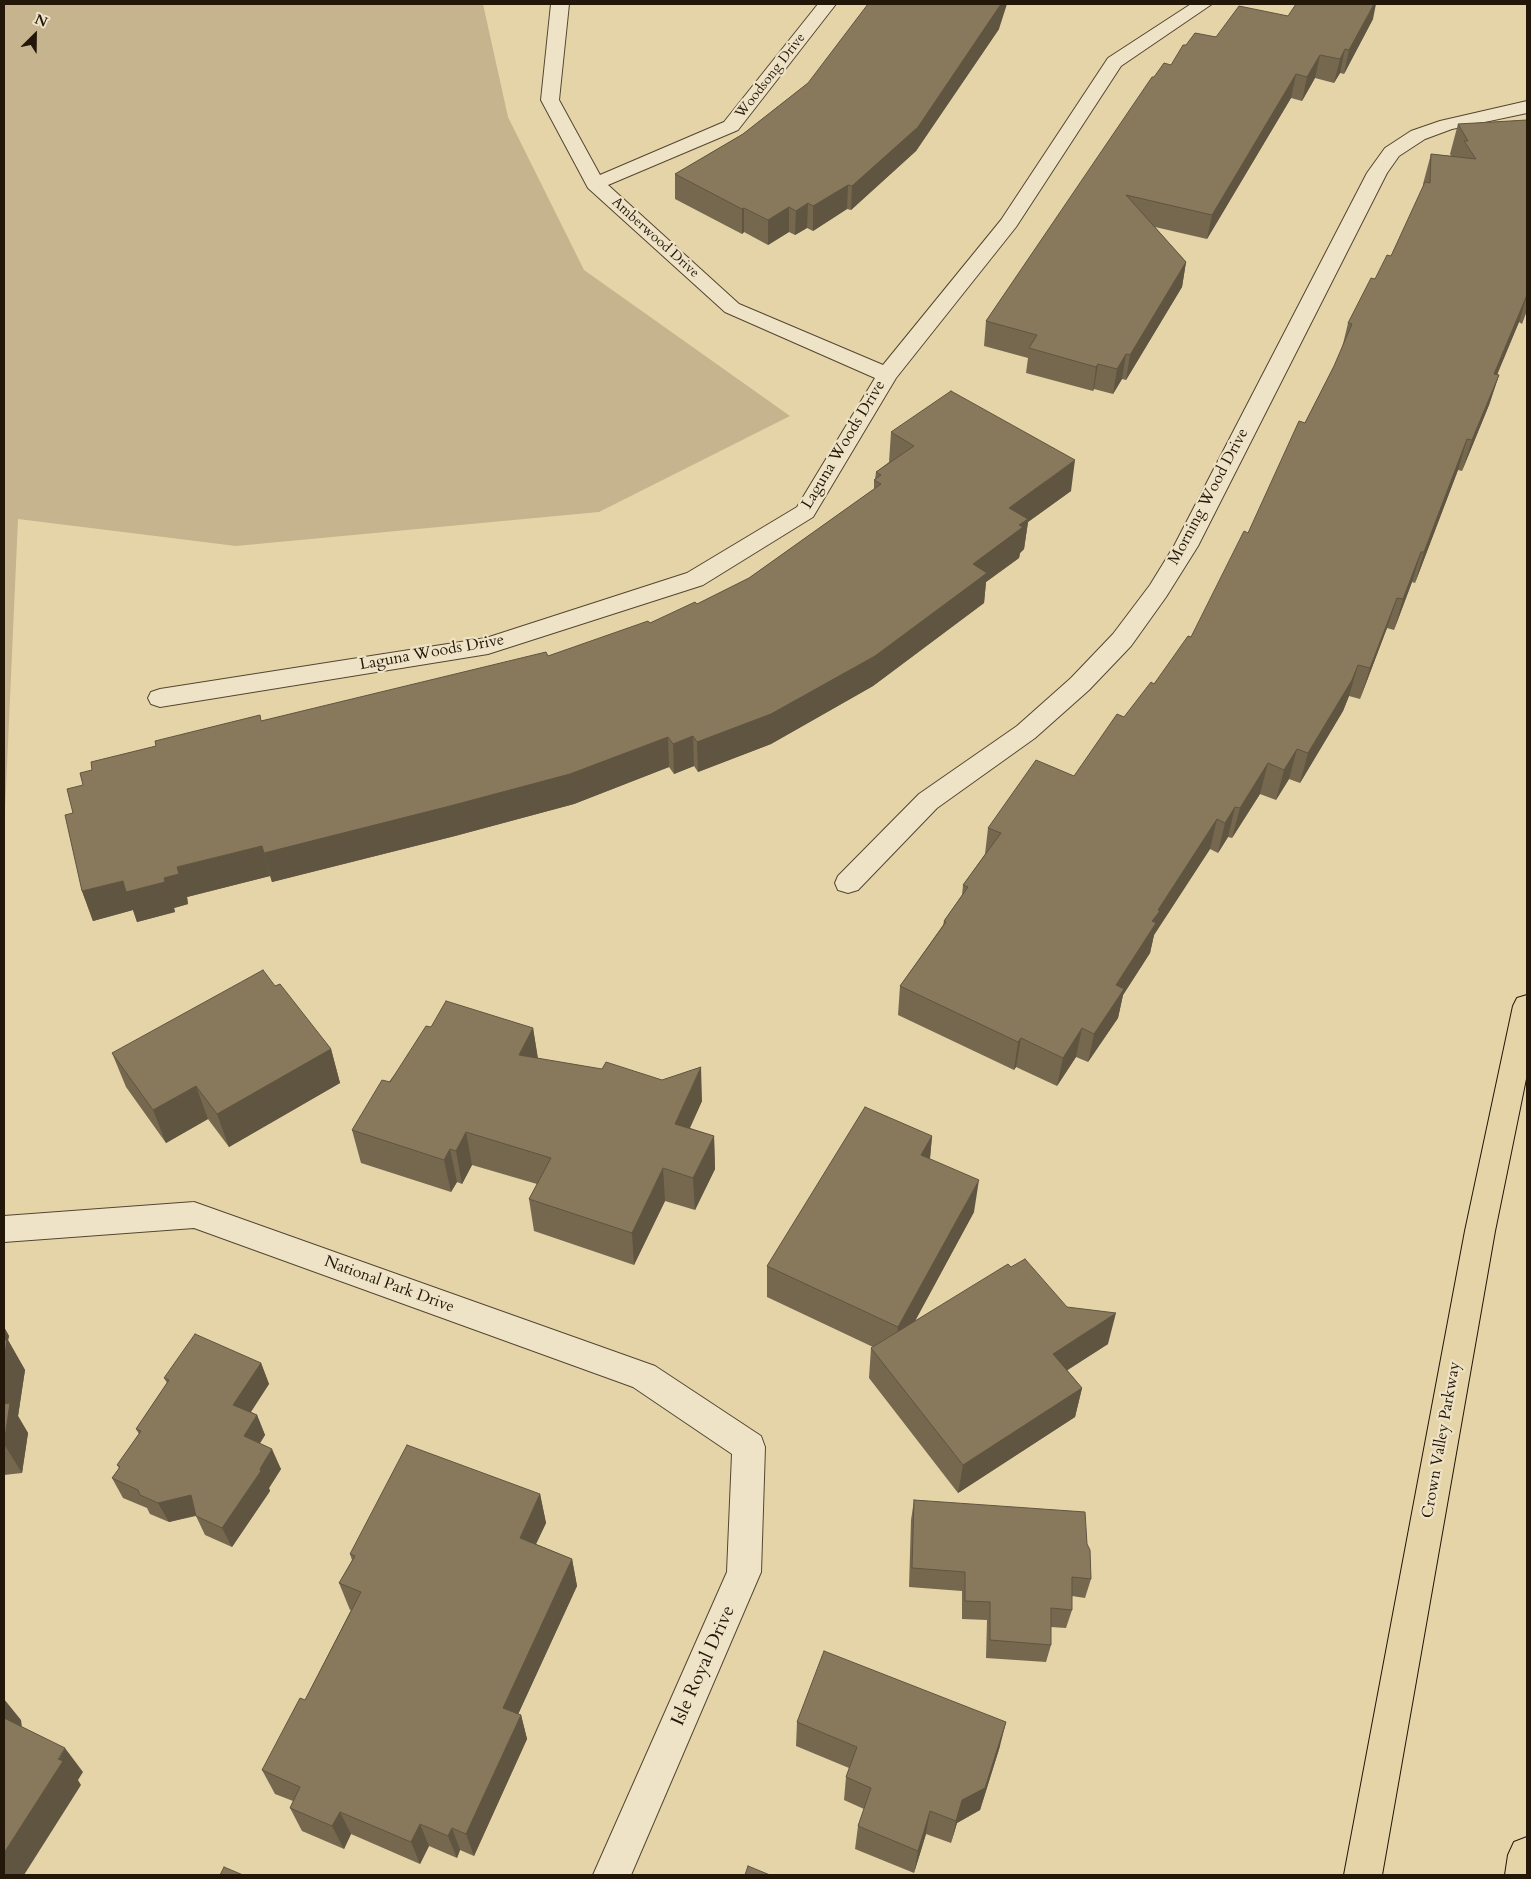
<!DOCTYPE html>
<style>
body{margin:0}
#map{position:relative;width:1531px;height:1879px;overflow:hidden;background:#e6d4a9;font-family:Cardo,serif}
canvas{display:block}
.frame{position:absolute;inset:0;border:5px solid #221709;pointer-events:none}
.north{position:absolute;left:10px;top:10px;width:50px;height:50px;-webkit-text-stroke:4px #efe3c7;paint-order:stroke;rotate:23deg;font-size:14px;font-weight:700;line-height:20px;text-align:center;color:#221709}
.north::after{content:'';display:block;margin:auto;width:18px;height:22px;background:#221709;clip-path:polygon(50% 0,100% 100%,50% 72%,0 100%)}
</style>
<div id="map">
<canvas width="1531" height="1879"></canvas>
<div class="frame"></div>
<div class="north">N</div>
</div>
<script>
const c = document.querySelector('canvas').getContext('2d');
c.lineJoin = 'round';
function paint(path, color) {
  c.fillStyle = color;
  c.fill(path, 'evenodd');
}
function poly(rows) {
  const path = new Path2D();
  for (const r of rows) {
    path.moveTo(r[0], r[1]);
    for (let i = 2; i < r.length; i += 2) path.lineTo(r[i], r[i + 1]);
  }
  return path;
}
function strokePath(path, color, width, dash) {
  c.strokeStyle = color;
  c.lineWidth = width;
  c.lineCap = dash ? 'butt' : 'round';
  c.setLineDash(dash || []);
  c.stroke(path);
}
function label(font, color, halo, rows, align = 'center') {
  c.font = font + ' Cardo,serif';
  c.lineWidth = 4.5;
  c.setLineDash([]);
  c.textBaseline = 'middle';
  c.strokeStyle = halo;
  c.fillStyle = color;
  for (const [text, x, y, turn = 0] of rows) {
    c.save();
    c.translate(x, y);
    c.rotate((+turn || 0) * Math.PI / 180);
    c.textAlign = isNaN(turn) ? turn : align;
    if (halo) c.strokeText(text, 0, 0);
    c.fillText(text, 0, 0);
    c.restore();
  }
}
paint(poly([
 [4,4,483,4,508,117,584,270,790,416,599,512,236,546,18,519,4,833]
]), '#c5b48e');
const street = poly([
 [551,4,569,4,559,100,600,175,724,122,818,4,836,4,738,130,608,185,739,304,883,365,1001,220,1108,58,1191,4,1212,4,1121,66,1016,227,896,378,813,517,703,585,488,654,160,707,151,704,148,698,151,692,160,689,486,638,687,573,797,507,875,378,725,312,588,188,541,100,551,4],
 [1527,101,1527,113,1452,129,1425,139,1399,156,1387,173,1198,546,1166,597,1131,646,1089,690,1035,738,937,808,858,890,848,893,838,890,835,883,838,876,919,794,1017,726,1071,678,1113,634,1150,585,1174,546,1367,173,1385,148,1411,131,1440,121,1527,101],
 [194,1202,655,1366,761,1436,765,1447,761,1572,631,1875,593,1875,727,1572,732,1454,633,1387,194,1228,4,1242,4,1216,194,1202]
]);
const primary = poly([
 [1527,995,1527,1074,1495,1231,1382,1875,1344,1875,1465,1231,1513,1006,1517,998,1527,995],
 [1527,1837,1527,1875,1505,1875,1508,1855,1514,1842,1527,1837]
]);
strokePath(street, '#534631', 2);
strokePath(primary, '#221709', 2);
paint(street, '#efe3c7');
paint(primary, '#e6d4a9');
paint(poly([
 [1288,16,1373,19,1344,74,1340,73,1334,83,1315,78,1302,101,1291,98,1207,239,1155,227,1186,262,1182,287,1126,380,1122,379,1113,394,1094,389,1093,391,1026,373,1028,358,984,346,986,321,1154,77,1171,65,1186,45],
 [999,29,916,151,851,210,847,209,813,231,807,228,795,235,789,232,768,245,744,232,742,234,675,199,675,174,743,134,808,83],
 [1527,120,1527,311,1522,324,1519,322,1497,374,1499,375,1489,405,1462,471,1458,470,1415,583,1412,582,1394,630,1387,628,1360,699,1349,696,1343,711,1300,783,1289,779,1276,800,1260,794,1232,838,1228,837,1218,853,1210,849,1154,935,1150,953,1123,995,1118,1018,1088,1062,1076,1057,1057,1086,1016,1067,1014,1070,898,1015,900,986,943,925,944,921,962,895,963,885,985,854,988,828,1074,776,1154,684,1191,637,1248,533,1334,366,1342,348,1348,323,1375,279,1391,256,1423,188,1423,184,1431,154,1451,156,1450,154,1458,124],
 [891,432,1071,491,1028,522,1024,549,1020,553,1019,558,986,582,984,603,873,686,771,744,698,772,694,766,674,774,669,767,574,804,455,836,272,882,270,876,187,897,188,904,174,908,175,912,137,922,133,910,93,921,82,891,73,813,83,785,92,770,261,721,548,656,650,623,697,604,749,578,874,489,874,480,875,479,876,472,889,462],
 [275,986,331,1049,340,1083,229,1147,208,1119,166,1143,126,1087,112,1053],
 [431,1027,533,1028,538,1058,702,1101,690,1128,714,1136,715,1169,695,1210,665,1201,634,1265,534,1231,529,1199,537,1184,472,1165,462,1184,457,1182,451,1192,361,1163,352,1130],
 [932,1136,930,1159,974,1212,915,1321,1011,1267,1067,1307,1108,1344,1067,1370,1082,1388,1075,1417,958,1493,869,1378,871,1348,873,1347,767,1297,767,1266],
 [4,1327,9,1336,8,1340,25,1370,18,1416,28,1433,22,1473,4,1475],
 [261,1363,269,1384,251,1412,257,1415,265,1435,260,1443,281,1469,269,1488,270,1491,232,1547,205,1535,196,1516,169,1522,150,1514,147,1508,123,1498,112,1478,119,1468,117,1465,139,1434,136,1429,167,1383,164,1378],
 [540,1494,546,1523,536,1544,572,1559,577,1586,518,1714,521,1715,527,1739,474,1856,460,1850,457,1858,429,1846,420,1864,351,1834,344,1849,302,1831,290,1808,293,1801,275,1794,262,1770,305,1700,351,1610,350,1610,339,1583,352,1560,350,1554],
 [914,1500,1087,1544,1091,1579,1085,1598,1072,1596,1072,1610,1066,1628,1051,1627,1051,1645,1046,1662,986,1658,987,1620,962,1619,962,1591,909,1587,911,1520],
 [797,1722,1000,1746,980,1810,957,1823,951,1843,926,1834,914,1873,855,1849,858,1826,864,1809,844,1800,846,1777,849,1768,796,1746]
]), '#75684f');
paint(poly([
 [1001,4,1007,4,999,29,916,151,851,210,852,186],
 [1374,4,1376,4,1373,19,1344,74,1349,50],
 [1345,49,1340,73,1334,83,1340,59],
 [1320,55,1315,78,1302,101,1307,77],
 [1296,74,1291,98,1207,239,1212,215],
 [848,185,847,209,813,231,813,206],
 [808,203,807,228,795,235,796,211],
 [789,207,789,232,768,245,768,220],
 [744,208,744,232,742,234,742,209],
 [1186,262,1182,287,1126,380,1130,355],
 [1527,295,1519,322,1485,404,1494,374],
 [1126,354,1122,379,1113,394,1117,369],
 [1098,364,1094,389,1093,391,1096,367],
 [1499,375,1489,405,1462,471,1472,440],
 [1467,439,1458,470,1415,583,1424,552],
 [1075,460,1071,491,1028,522,1024,549,1020,553,1019,558,986,582,984,603,873,686,771,744,698,772,697,742,973,564,1009,508],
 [1421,552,1412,582,1394,630,1403,599],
 [1397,598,1387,628,1360,699,1370,668],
 [1358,665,1349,696,1343,711,1300,783,1308,753],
 [693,736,694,766,674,774,673,744],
 [668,737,669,767,574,804,455,836,272,882,264,853],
 [1297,749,1289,779,1276,800,1284,770],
 [1268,763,1260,794,1232,838,1240,808],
 [1235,807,1228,837,1218,853,1225,823],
 [1217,819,1210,849,1154,935,1150,953,1123,995,1118,1018,1088,1062,1094,1034,1116,985,1158,910],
 [262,846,270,876,187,897,188,904,174,908,175,912,137,922,133,910,93,921,82,891,123,881,164,878,177,867],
 [533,1028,538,1061,519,1055],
 [1082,1028,1076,1057,1057,1086,1063,1058],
 [1021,1038,1016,1067,1014,1070,1018,1042],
 [331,1049,340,1083,229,1147,217,1114],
 [701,1067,702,1101,677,1156,675,1124],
 [196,1086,208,1119,166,1143,153,1110],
 [466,1132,472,1165,462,1184,456,1151],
 [714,1136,715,1169,695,1210,693,1178],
 [932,1136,929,1168,921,1155],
 [450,1149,457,1182,451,1192,444,1160],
 [663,1168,665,1201,634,1265,632,1233],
 [979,1180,974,1212,895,1358,898,1327],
 [1116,1313,1108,1344,1046,1384,1053,1354],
 [4,1327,9,1336,8,1340,25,1370,18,1416,28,1433,22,1473,4,1444],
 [261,1363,269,1384,242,1425,233,1405],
 [1082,1388,1075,1417,958,1493,963,1465],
 [257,1415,265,1435,252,1456,244,1436],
 [272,1449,281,1469,269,1488,270,1491,232,1547,222,1528],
 [540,1494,546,1523,526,1565,520,1538],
 [191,1495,201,1514,169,1522,158,1503],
 [572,1559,577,1586,510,1732,503,1708],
 [4,1699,21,1720,24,1743,4,1718],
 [521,1715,527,1739,474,1856,466,1834],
 [1006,1722,1000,1746,980,1810,957,1823,951,1843,956,1821,962,1800],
 [65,1748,83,1772,78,1780,81,1785,24,1875,4,1875,4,1853],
 [930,1811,926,1834,914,1873,918,1851],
 [340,1812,351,1834,344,1849,332,1826],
 [420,1824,429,1846,420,1864,411,1842],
 [452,1828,460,1850,457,1858,448,1836]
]), '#5f5540');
const building = poly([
 [868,4,1001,4,918,127,852,186,848,185,813,206,808,203,796,211,789,207,768,220,744,208,742,209,675,174,743,134,808,83,868,4],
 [1296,4,1374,4,1349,50,1345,49,1340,59,1320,55,1307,77,1296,74,1212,215,1126,195,1186,262,1130,355,1126,354,1117,369,1098,364,1096,367,1029,348,1037,335,986,321,1152,77,1154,77,1164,63,1171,65,1183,45,1186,45,1195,33,1216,37,1239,6,1288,16,1296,4],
 [1527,120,1527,295,1494,374,1499,375,1472,440,1467,439,1424,552,1421,552,1403,599,1397,598,1370,668,1358,665,1352,680,1308,753,1297,749,1284,770,1268,763,1240,808,1235,807,1225,823,1217,819,1158,910,1160,911,1152,921,1156,923,1116,985,1124,989,1094,1034,1082,1028,1063,1058,1021,1038,1018,1042,900,986,946,922,944,921,968,887,963,885,1001,833,988,828,1036,760,1074,776,1117,714,1124,717,1151,682,1154,684,1188,636,1191,637,1244,531,1248,533,1299,421,1305,423,1334,366,1352,324,1348,323,1371,278,1375,279,1387,255,1391,256,1425,182,1430,183,1431,154,1476,159,1464,141,1468,141,1458,124,1527,120],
 [951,391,1075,460,1009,508,1028,519,1019,525,1023,527,973,564,987,573,875,656,771,714,697,742,693,736,673,744,668,737,570,774,450,806,264,853,262,846,177,867,179,874,164,878,165,882,126,892,123,881,82,891,65,815,73,813,67,789,83,785,80,773,92,770,91,762,156,746,155,741,260,715,261,721,546,652,548,656,648,621,650,623,695,602,697,604,749,578,881,484,874,480,881,475,876,472,914,446,891,432,951,391],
 [263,970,275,986,280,984,331,1049,217,1114,196,1086,153,1110,112,1053,263,970],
 [446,1001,533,1028,519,1055,602,1069,606,1062,662,1080,701,1067,675,1124,714,1136,693,1178,663,1168,632,1233,529,1199,551,1158,466,1132,456,1151,450,1149,444,1160,352,1130,382,1080,390,1082,426,1026,431,1027,446,1001],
 [865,1107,932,1136,921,1155,979,1180,898,1327,767,1266,865,1107],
 [1025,1259,1067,1307,1116,1313,1053,1354,1082,1388,963,1465,871,1348,1008,1264,1011,1267,1025,1259],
 [195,1334,261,1363,233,1405,257,1415,244,1436,272,1449,260,1469,261,1471,222,1528,196,1516,191,1495,158,1503,140,1495,138,1490,112,1478,120,1467,117,1465,141,1431,136,1429,169,1380,164,1378,195,1334],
 [4,1340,7,1340,4,1362,4,1340],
 [10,1403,4,1444,4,1404,10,1403],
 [407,1445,540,1494,520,1538,572,1559,503,1708,521,1715,466,1834,452,1828,448,1836,420,1824,411,1842,340,1812,332,1826,290,1808,300,1787,262,1770,300,1698,305,1700,361,1592,339,1583,355,1556,350,1554,407,1445],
 [914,1500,1085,1512,1087,1544,1090,1550,1091,1579,1072,1577,1072,1610,1051,1608,1051,1645,990,1640,990,1602,965,1601,965,1572,912,1568,914,1500],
 [824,1651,1006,1722,985,1788,962,1800,956,1821,930,1811,918,1851,858,1826,871,1788,846,1777,857,1747,797,1722,824,1651],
 [4,1714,4,1718,65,1748,58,1759,63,1761,4,1853,4,1714],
 [748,1866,770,1875,745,1875,748,1866],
 [224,1867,243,1875,220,1875,224,1867]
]);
paint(building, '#88795c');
strokePath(building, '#5f5540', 1);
label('14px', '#221709', '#efe3c7', [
 ["Woodsong Drive",771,76,-52],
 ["Amberwood Drive",655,238,42]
]);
label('16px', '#221709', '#efe3c7', [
 ["Laguna Woods Drive",844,445,-59],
 ["Morning Wood Drive",1209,497,-62],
 ["Laguna Woods Drive",432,653,-10],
 ["National Park Drive",389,1285,20],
 ["Crown Valley Parkway",1442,1440,-80]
]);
label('19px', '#221709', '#efe3c7', [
 ["Isle Royal Drive",704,1666,-66]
]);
</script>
